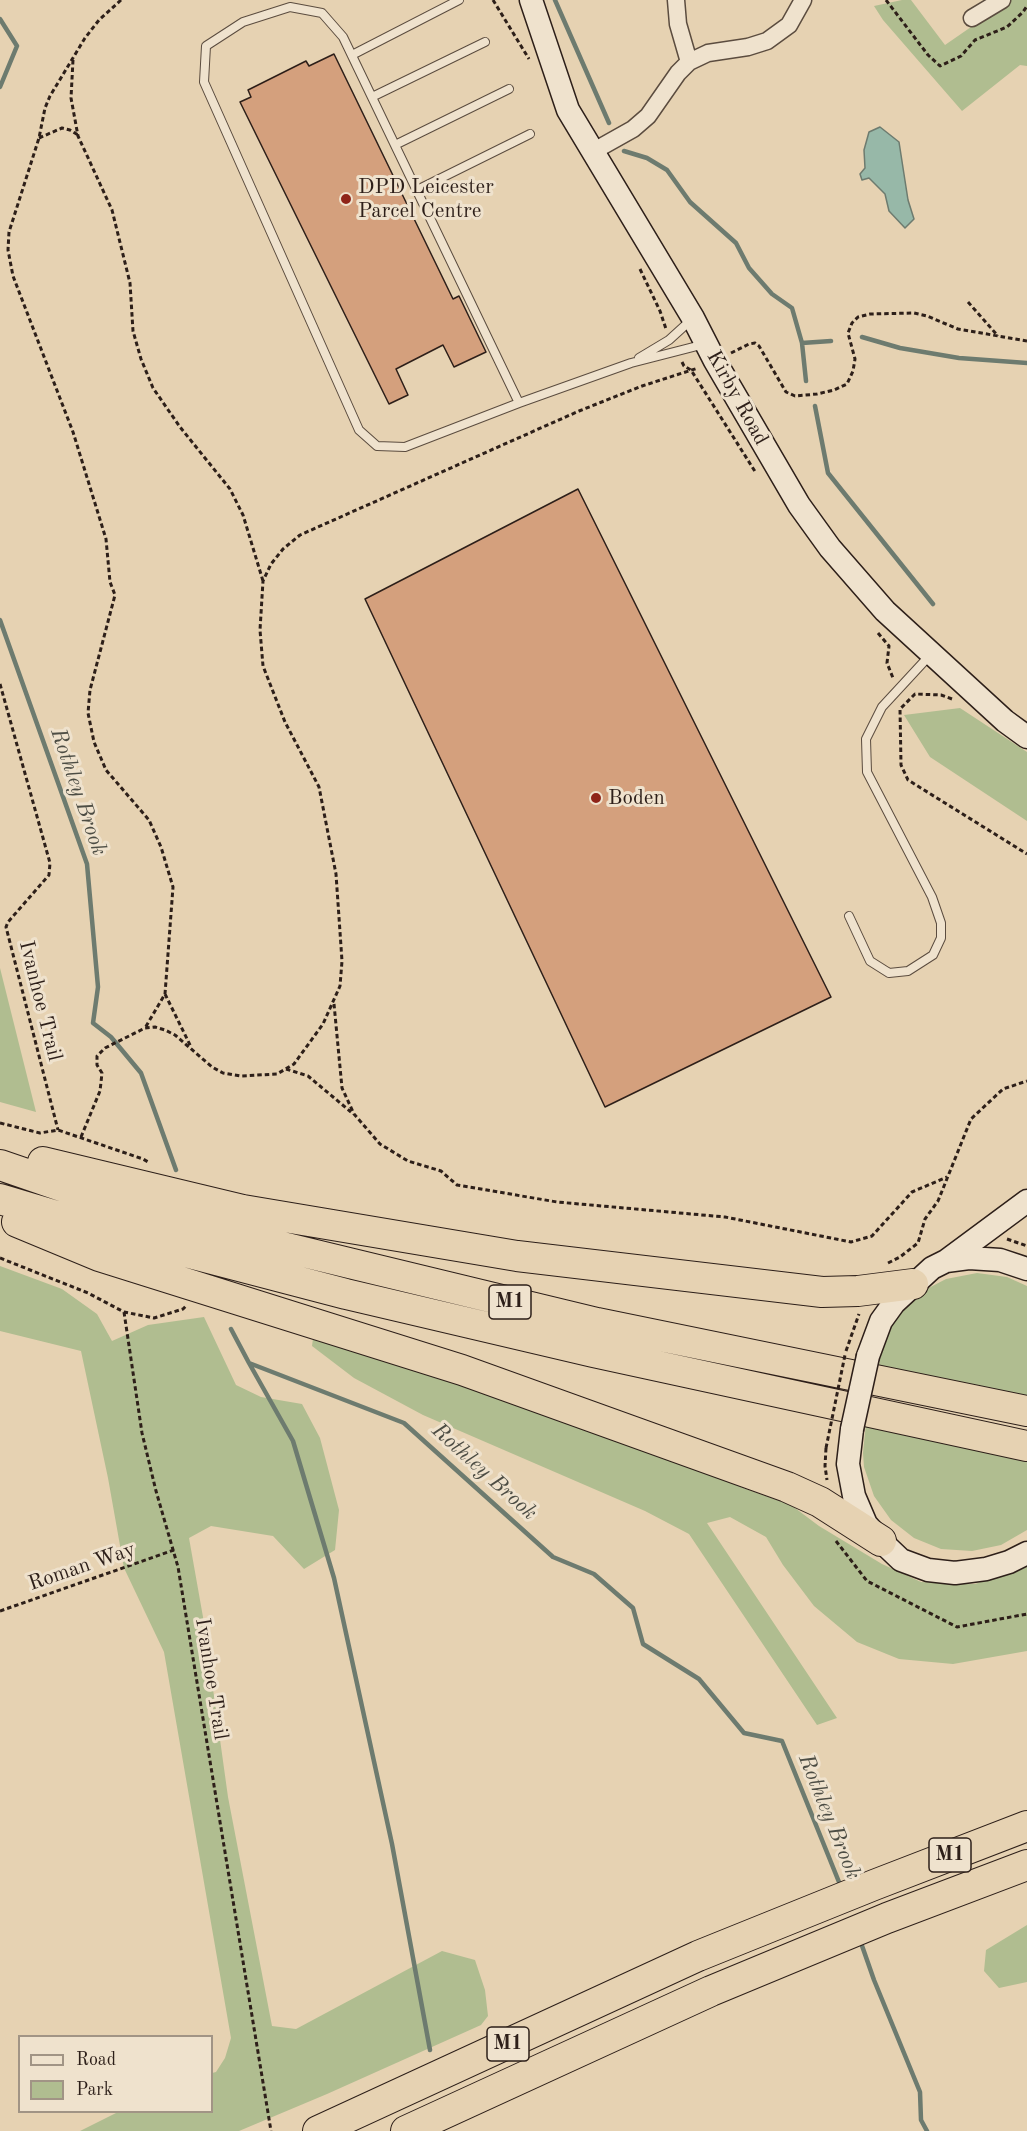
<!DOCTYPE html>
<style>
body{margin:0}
#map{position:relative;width:1027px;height:2131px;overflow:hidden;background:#e6d2b2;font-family:"Old Standard TT",serif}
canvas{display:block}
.legend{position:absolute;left:18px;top:2035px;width:195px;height:78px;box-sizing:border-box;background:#efe2cd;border:2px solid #a19485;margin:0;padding:8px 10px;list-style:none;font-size:18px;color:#2d1f19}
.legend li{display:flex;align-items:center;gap:12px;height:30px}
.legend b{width:30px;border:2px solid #a19485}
</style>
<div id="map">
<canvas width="1027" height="2131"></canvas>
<ul class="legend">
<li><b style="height:8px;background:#efe2cd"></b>Road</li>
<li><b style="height:16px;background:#b0bd90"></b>Park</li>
</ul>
</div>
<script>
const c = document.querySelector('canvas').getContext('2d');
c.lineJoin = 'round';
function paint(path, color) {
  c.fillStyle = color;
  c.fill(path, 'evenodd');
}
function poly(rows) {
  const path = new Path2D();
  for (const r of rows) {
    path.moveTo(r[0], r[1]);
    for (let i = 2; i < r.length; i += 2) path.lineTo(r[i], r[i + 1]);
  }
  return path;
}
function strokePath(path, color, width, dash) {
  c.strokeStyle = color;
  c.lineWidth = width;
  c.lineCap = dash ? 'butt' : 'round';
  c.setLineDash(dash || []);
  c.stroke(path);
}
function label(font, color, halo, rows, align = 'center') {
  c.font = font + ' "Old Standard TT",serif';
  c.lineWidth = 6;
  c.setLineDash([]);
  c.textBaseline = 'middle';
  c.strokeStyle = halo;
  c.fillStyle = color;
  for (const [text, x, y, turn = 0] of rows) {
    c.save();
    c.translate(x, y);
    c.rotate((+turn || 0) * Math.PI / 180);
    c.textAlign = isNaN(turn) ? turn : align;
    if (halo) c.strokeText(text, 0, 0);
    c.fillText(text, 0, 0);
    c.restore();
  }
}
paint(poly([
 [902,0,911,0,945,45,1010,0,1027,0,1027,66,1020,65,962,111,883,20,874,6],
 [960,708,1027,752,1027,821,930,757,904,715],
 [0,968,36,1112,0,1102],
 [0,1266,62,1289,97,1314,112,1341,148,1325,204,1317,236,1385,261,1397,302,1404,320,1438,339,1510,335,1550,304,1569,273,1536,211,1526,189,1538,203,1617,228,1797,272,2026,296,2029,442,1951,475,1960,485,1990,488,2016,481,2025,327,2094,239,2131,80,2131,118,2112,212,2112,212,2073,216,2072,225,2058,231,2038,164,1652,124,1568,108,1478,81,1351,0,1331],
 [977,1273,1007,1277,1027,1286,1027,1396,943,1378,878,1369,883,1343,889,1329,897,1315,919,1293,946,1279],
 [314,1331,669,1458,746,1489,791,1505,819,1526,882,1564,921,1582,975,1584,1027,1566,1027,1651,953,1664,899,1659,857,1642,814,1606,783,1565,766,1537,730,1517,707,1523,837,1718,817,1725,689,1534,645,1511,423,1415,354,1378,312,1346],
 [866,1423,1027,1457,1027,1530,1001,1545,972,1551,941,1549,914,1538,891,1520,874,1496,864,1467,863,1453],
 [1027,1925,1027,1982,999,1988,984,1971,986,1950]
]), '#b0bd90');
const water = poly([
 [880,127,899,142,908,200,914,219,905,228,889,211,885,194,869,178,862,180,860,174,865,168,864,150,869,132,880,127]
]);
paint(water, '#97b8a8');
strokePath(water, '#6d7b6f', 1.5);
strokePath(poly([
 [555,0,609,123],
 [0,19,17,46,0,87],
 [624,151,647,158,667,170,690,202,736,243,749,268,772,294,792,308,802,343,806,381],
 [862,337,900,348,959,358,1027,363],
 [802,343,831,341],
 [815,406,828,473,933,604],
 [0,620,87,864,98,987,93,1023,111,1037,141,1073,176,1170],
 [231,1329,249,1363,404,1423,553,1557,594,1574,633,1608,643,1644,699,1679,744,1733,782,1741,841,1887],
 [249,1363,293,1441,334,1578,392,1844,430,2050],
 [860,1940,874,1980,920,2092,921,2120,927,2131]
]), '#6d7b6f', 4.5);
const building = poly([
 [334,54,453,299,459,296,486,352,454,367,443,345,396,369,408,395,389,404,240,102,251,97,248,90,306,61,309,66,334,54],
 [578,489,831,997,605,1107,365,599,578,489]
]);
paint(building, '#d4a07d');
strokePath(building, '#2d1f19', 1.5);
const lane = poly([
 [352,55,459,0],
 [372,97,485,42],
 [395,145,509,89],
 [417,190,530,134],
 [639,358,669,340,691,320],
 [519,403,343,37,322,13,290,7,243,22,206,46,204,82,359,430,377,446,405,447,519,403,631,363,705,344],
 [849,916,870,961,889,973,908,971,933,955,941,938,941,923,932,897,867,772,866,739,882,707,931,654]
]);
const street = poly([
 [676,0,678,24,689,62],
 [972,18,1002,0],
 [592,152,633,129,648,116,678,73,689,62,708,53,748,47,767,41,789,25,803,0]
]);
const secondary = poly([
 [531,0,568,110,693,318,715,361,799,505,830,548,885,611,1005,721,1027,737],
 [946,1261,1027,1201],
 [868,1356,881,1321,894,1303,932,1268,946,1261,969,1258,1000,1260,1027,1269],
 [852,1429,848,1464,854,1496,866,1524,881,1541,901,1560,928,1570,955,1573,986,1569,1009,1562,1027,1553]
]);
const highway = poly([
 [43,1162,243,1210,517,1256,822,1292,858,1291,913,1284],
 [0,1165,134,1211,597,1323,1027,1411],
 [0,1199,117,1234,346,1294,593,1352,1027,1446],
 [17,1222,99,1256,462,1370,787,1487,820,1502,881,1541],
 [318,2131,698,1956,874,1885,1027,1826],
 [406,2131,711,1991,887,1918,1027,1865]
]);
strokePath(lane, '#5b4c3f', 10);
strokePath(street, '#5b4c3f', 19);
strokePath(secondary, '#2d1f19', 25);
strokePath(highway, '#2d1f19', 32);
strokePath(poly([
 [121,0,99,20,85,38,50,96,45,108,39,138,9,232,8,250,13,276,73,432,106,539,110,582,115,595,90,690,88,713,94,742,106,770,149,820,161,847,173,887,165,994,145,1028],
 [493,0,529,59],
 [886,0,928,55,940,66,961,56,975,40,1007,27,1023,12,1027,6],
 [73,60,71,98,78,136,112,210,130,283,133,331,141,359,153,388,180,427,230,489,243,515,263,581],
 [39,138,62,128,70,130,78,135],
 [640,269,660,311,666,329],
 [968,302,998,336],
 [731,353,749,344,755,343,759,346,786,392,795,396,817,394,834,390,847,384,853,371,855,359,848,333,852,323,858,317,870,314,914,313,927,316,958,329,1027,341],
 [682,362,684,366,691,370,756,473],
 [878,633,889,646,887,663,893,678],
 [0,684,50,863,49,875,8,922,6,927,58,1130],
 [952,699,941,695,915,694,900,709,901,765,908,780,1027,854],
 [165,994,191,1047],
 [334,1004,342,1088,354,1114,380,1144,408,1161,441,1171,457,1185,557,1202,725,1217,851,1242,872,1236,912,1192,947,1177],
 [286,1069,308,1076,351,1112],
 [0,1123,40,1133,58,1130,143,1159,150,1163],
 [81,1137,100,1091,102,1073,97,1065,97,1056,105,1048,145,1028,155,1027,165,1030,175,1035,212,1067,223,1073,241,1076,277,1074,294,1064,323,1024,340,986,342,961,336,874,319,787,285,722,263,666,260,630,263,581,271,564,283,549,300,535,579,411,642,386,698,368],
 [1007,1239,1027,1246],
 [0,1258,88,1293,124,1312,154,1318,183,1309,186,1306],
 [888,1263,900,1257,918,1243,925,1219,938,1201,971,1119,1003,1089,1027,1081],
 [124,1312,142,1433,156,1491,178,1567,271,2131],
 [846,1351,859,1314],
 [826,1448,825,1466,827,1480],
 [836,1541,867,1581,957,1627,1027,1614],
 [0,1611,174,1550]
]), '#2d1f19', 3, [4.5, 3]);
strokePath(lane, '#efe2cd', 8);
strokePath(street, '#efe2cd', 16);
strokePath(secondary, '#efe2cd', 22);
strokePath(highway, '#e6d2b2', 30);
const secondaryBridge = poly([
 [852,1429,868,1356]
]);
strokePath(secondaryBridge, '#2d1f19', 25, []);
strokePath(poly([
 [826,1448,845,1355]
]), '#2d1f19', 3, [4.5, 3]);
strokePath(secondaryBridge, '#efe2cd', 22);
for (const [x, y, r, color] of [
 [346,199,6,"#8f2418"],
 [596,798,6,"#8f2418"]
]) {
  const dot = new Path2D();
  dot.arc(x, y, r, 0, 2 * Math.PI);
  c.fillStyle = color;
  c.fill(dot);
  strokePath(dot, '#efe2cd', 2);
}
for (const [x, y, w] of [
 [510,1302,42],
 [950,1855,42],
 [508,2044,42]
]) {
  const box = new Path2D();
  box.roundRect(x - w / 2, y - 17, w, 34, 4.5);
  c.fillStyle = '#efe2cd';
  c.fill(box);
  strokePath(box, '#2d1f19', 1.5);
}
label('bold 20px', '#2d1f19', null, [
 ["M1",510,1302],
 ["M1",950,1855],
 ["M1",508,2044]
]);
label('21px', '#2d1f19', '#efe2cd', [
 ["DPD Leicester",358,187],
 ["Parcel Centre",358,211],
 ["Boden",608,798]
], 'left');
label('21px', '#2d1f19', '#efe2cd', [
 ["Kirby Road",737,398,61],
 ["Ivanhoe Trail",40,1001,76],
 ["Roman Way",82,1567,-19],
 ["Ivanhoe Trail",211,1679,81]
]);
label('italic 22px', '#4d4d44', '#efe2cd', [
 ["Rothley Brook",78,792,71],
 ["Rothley Brook",484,1472,42],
 ["Rothley Brook",829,1817,68]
]);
</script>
